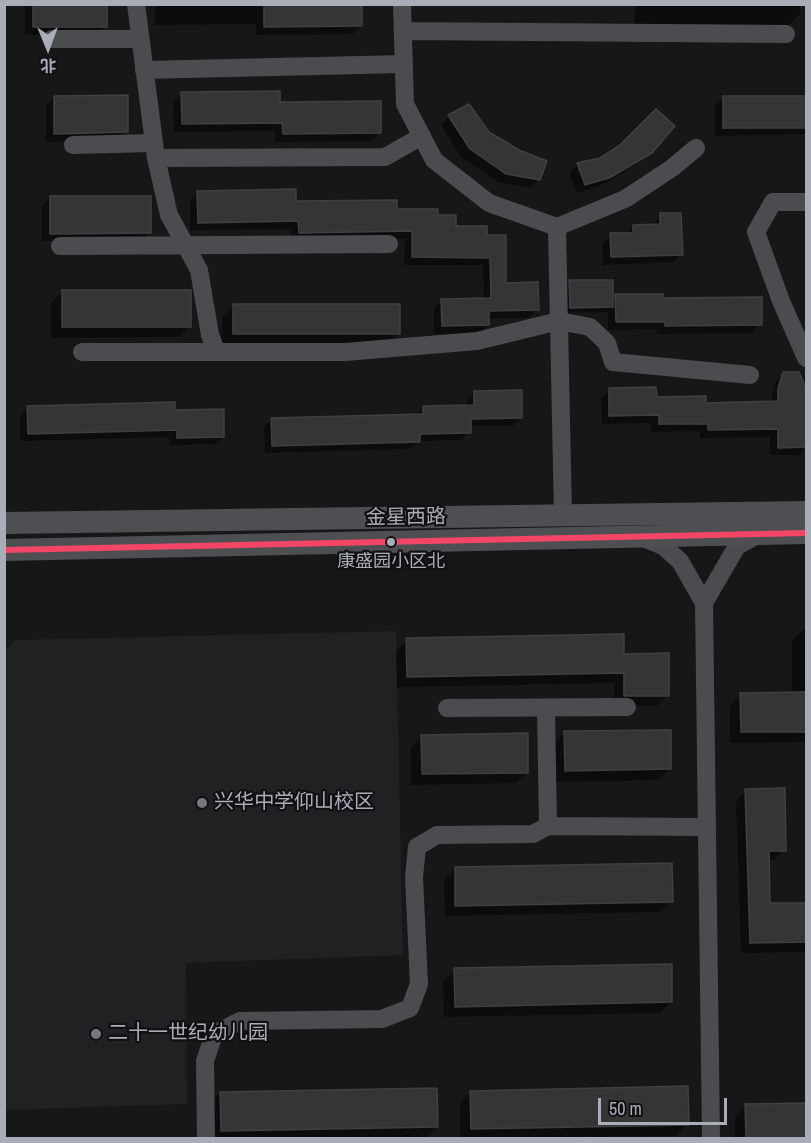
<!DOCTYPE html>
<meta charset="utf-8">
<style>
body{margin:0}
#map{position:relative;width:811px;height:1143px;overflow:hidden;background:#171717;font-family:"Archivo Narrow","Noto Sans SC",sans-serif}
canvas{display:block}
.frame{position:absolute;inset:0;border:6px solid #a8adb8;pointer-events:none}
.north{position:absolute;left:18px;top:18px;width:60px;height:60px;-webkit-text-stroke:4px #111113;paint-order:stroke;rotate:179deg;font-size:16px;font-weight:700;line-height:24px;text-align:center;color:#a8adb8}
.north::after{content:'';display:block;margin:auto;width:21px;height:27px;background:#a8adb8;clip-path:polygon(50% 0,100% 100%,50% 72%,0 100%)}
.scale{position:absolute;left:598px;top:1098px;width:129px;height:27px;box-sizing:border-box;border:3px solid #a8adb8;border-top:0;padding-left:8px;font-size:18px;line-height:21px;white-space:nowrap;color:#a8adb8;-webkit-text-stroke:4px #111113;paint-order:stroke}
</style>
<div id="map">
<canvas width="811" height="1143"></canvas>
<div class="frame"></div>
<div class="north">北</div>
<div class="scale">50 m</div>
</div>
<script>
const c = document.querySelector('canvas').getContext('2d');
c.lineJoin = 'round';
function paint(path, color) {
  c.fillStyle = color;
  c.fill(path, 'evenodd');
}
function poly(rows) {
  const path = new Path2D();
  for (const r of rows) {
    path.moveTo(r[0], r[1]);
    for (let i = 2; i < r.length; i += 2) path.lineTo(r[i], r[i + 1]);
  }
  return path;
}
function strokePath(path, color, width, dash) {
  c.strokeStyle = color;
  c.lineWidth = width;
  c.lineCap = dash ? 'butt' : 'round';
  c.setLineDash(dash || []);
  c.stroke(path);
}
function label(font, color, halo, rows, align = 'center') {
  c.font = font + ' "Archivo Narrow","Noto Sans SC",sans-serif';
  c.lineWidth = 4.5;
  c.setLineDash([]);
  c.textBaseline = 'middle';
  c.strokeStyle = halo;
  c.fillStyle = color;
  for (const [text, x, y, turn = 0] of rows) {
    c.save();
    c.translate(x, y);
    c.rotate((+turn || 0) * Math.PI / 180);
    c.textAlign = isNaN(turn) ? turn : align;
    if (halo) c.strokeText(text, 0, 0);
    c.fillText(text, 0, 0);
    c.restore();
  }
}
paint(poly([
 [396,631,403,955,186,963,187,1104,5,1110,5,651,15,640]
]), '#212123');
paint(poly([
 [25,4,105,4,105,26,97,34,25,35],
 [155,4,361,4,361,26,353,34,256,35,256,24,155,25],
 [635,4,800,4,800,14,789,25,634,24],
 [182,93,278,103,380,132,371,141,275,142,275,131,174,132,173,102],
 [54,97,126,132,118,140,46,142,46,106],
 [724,97,806,98,806,134,715,136,715,106],
 [449,117,488,133,539,179,530,188,498,182,461,157,441,125],
 [651,152,625,172,599,186,577,193,569,173,578,164],
 [198,192,436,216,455,227,485,237,504,284,537,309,529,318,488,318,488,325,480,333,434,334,434,308,442,300,484,299,483,265,404,265,405,239,291,240,291,229,190,230,190,200],
 [51,197,149,233,141,241,42,241,42,206],
 [661,215,681,254,673,262,603,265,602,243,611,235,626,234,634,226,652,226],
 [570,282,611,301,616,296,661,300,760,324,752,333,657,334,657,329,608,330,608,312,565,313,565,287],
 [63,292,190,326,179,337,51,338,51,303],
 [234,305,399,333,387,344,222,345,222,317],
 [784,374,806,447,799,455,770,455,770,437,700,438,700,431,651,432,651,423,602,424,601,398,610,390,704,404,770,403,775,382],
 [475,393,521,418,513,426,469,426,469,432,461,440,419,441,410,449,265,453,264,427,272,420,415,416,424,407,467,406,467,400],
 [28,407,173,412,223,437,215,444,170,445,169,437,20,441,20,415],
 [803,630,806,630,806,742,730,743,730,706,741,695,792,694,792,641],
 [407,640,623,655,668,695,657,706,614,706,614,683,397,687,396,651],
 [565,733,670,769,659,780,554,782,554,744],
 [422,736,527,772,516,783,411,785,411,747],
 [746,791,784,850,774,860,768,860,768,905,806,904,806,952,741,953,736,801],
 [455,869,672,901,660,912,445,916,444,880],
 [455,970,671,1002,660,1013,444,1017,443,981],
 [471,1092,687,1124,676,1136,460,1138,460,1103],
 [220,1094,437,1126,425,1138,210,1138,209,1105],
 [806,1104,806,1138,735,1138,735,1116,746,1105]
]), '#0007');
const building = poly([
 [33,4,107,4,107,27,33,27,33,4],
 [264,4,362,4,362,26,264,27,264,4],
 [280,91,280,102,381,101,381,133,283,134,282,123,182,124,181,92,280,91],
 [128,95,128,132,54,134,54,96,128,95],
 [723,96,807,96,807,128,723,128,723,96],
 [469,104,489,132,519,150,547,161,540,180,506,174,470,149,448,115,469,104],
 [656,109,675,126,652,153,609,178,585,185,577,163,600,158,619,146,656,109],
 [296,189,296,201,397,200,397,209,438,209,438,215,456,215,456,226,487,226,487,235,506,235,506,283,538,282,539,310,489,311,489,325,442,326,441,299,491,298,490,258,412,257,412,231,299,233,298,221,198,223,197,191,296,189],
 [50,196,151,196,151,233,50,234,50,196],
 [660,213,681,213,683,255,611,257,610,233,633,233,633,225,660,224,660,213],
 [569,280,613,280,613,307,570,308,569,280],
 [62,290,191,290,191,327,62,327,62,290],
 [615,294,663,294,663,298,762,297,762,325,665,326,665,322,616,322,615,294],
 [233,304,400,304,400,334,233,334,233,304],
 [783,372,799,372,807,391,807,447,778,448,778,429,708,430,708,424,659,424,659,415,609,416,609,388,656,387,657,397,706,396,706,403,778,401,778,389,783,372],
 [522,390,522,418,471,419,471,433,420,434,420,442,272,446,271,418,423,414,423,406,474,405,474,391,522,390],
 [175,402,175,410,224,409,224,437,177,438,177,430,28,434,27,406,175,402],
 [624,634,624,654,669,653,669,696,624,696,624,673,407,677,406,638,624,634],
 [807,692,807,732,741,732,740,693,807,692],
 [671,730,671,769,565,771,564,731,671,730],
 [528,733,528,773,422,774,421,735,528,733],
 [785,788,786,851,769,851,770,903,807,903,807,942,750,943,745,789,785,788],
 [672,863,673,902,455,906,455,867,672,863],
 [672,964,672,1002,455,1007,454,968,672,964],
 [688,1086,689,1125,471,1129,470,1091,688,1086],
 [437,1088,438,1127,221,1131,220,1092,437,1088],
 [807,1103,807,1138,746,1138,745,1104,807,1103]
]);
paint(building, '#353536');
strokePath(building, '#3f4043', 1.5);
strokePath(poly([
 [136,4,156,158,169,215,199,270,210,335,216,351],
 [402,4,405,104,434,160,489,203,557,227,563,516],
 [403,31,786,34],
 [52,39,140,39],
 [144,70,404,64],
 [73,145,153,143],
 [156,158,385,157,422,136],
 [806,202,773,202,756,232,781,301,806,358],
 [557,227,625,199,672,168,696,148],
 [60,246,389,244],
 [82,352,345,352,477,341,559,321,590,327,607,343,613,362,750,375],
 [643,538,663,546,680,561,704,603,711,1138],
 [704,603,737,546,759,534],
 [447,708,627,707],
 [546,708,548,826],
 [206,1138,205,1061,214,1034,240,1021,382,1019,410,1008,419,984,414,877,417,847,437,835,533,834,548,826,705,827]
]), '#4b4c50', 18);
strokePath(poly([
 [4,523,806,512],
 [4,550,806,533]
]), '#4d4f52', 22);
strokePath(poly([
 [4,550,806,533]
]), '#f34667', 6);
for (const [x, y, r, color] of [
 [391,542,5,"#a8adb8"],
 [202,803,6,"#757880"],
 [96,1034,6,"#757880"]
]) {
  const dot = new Path2D();
  dot.arc(x, y, r, 0, 2 * Math.PI);
  c.fillStyle = color;
  c.fill(dot);
  strokePath(dot, '#111113', 2);
}
label('18px', '#a8adb8', '#111113', [
 ["康盛园小区北",391,562]
]);
label('20px', '#a8adb8', '#111113', [
 ["金星西路",406,518,-1]
]);
label('20px', '#a8adb8', '#111113', [
 ["兴华中学仰山校区",214,803],
 ["二十一世纪幼儿园",108,1034]
], 'left');
</script>
